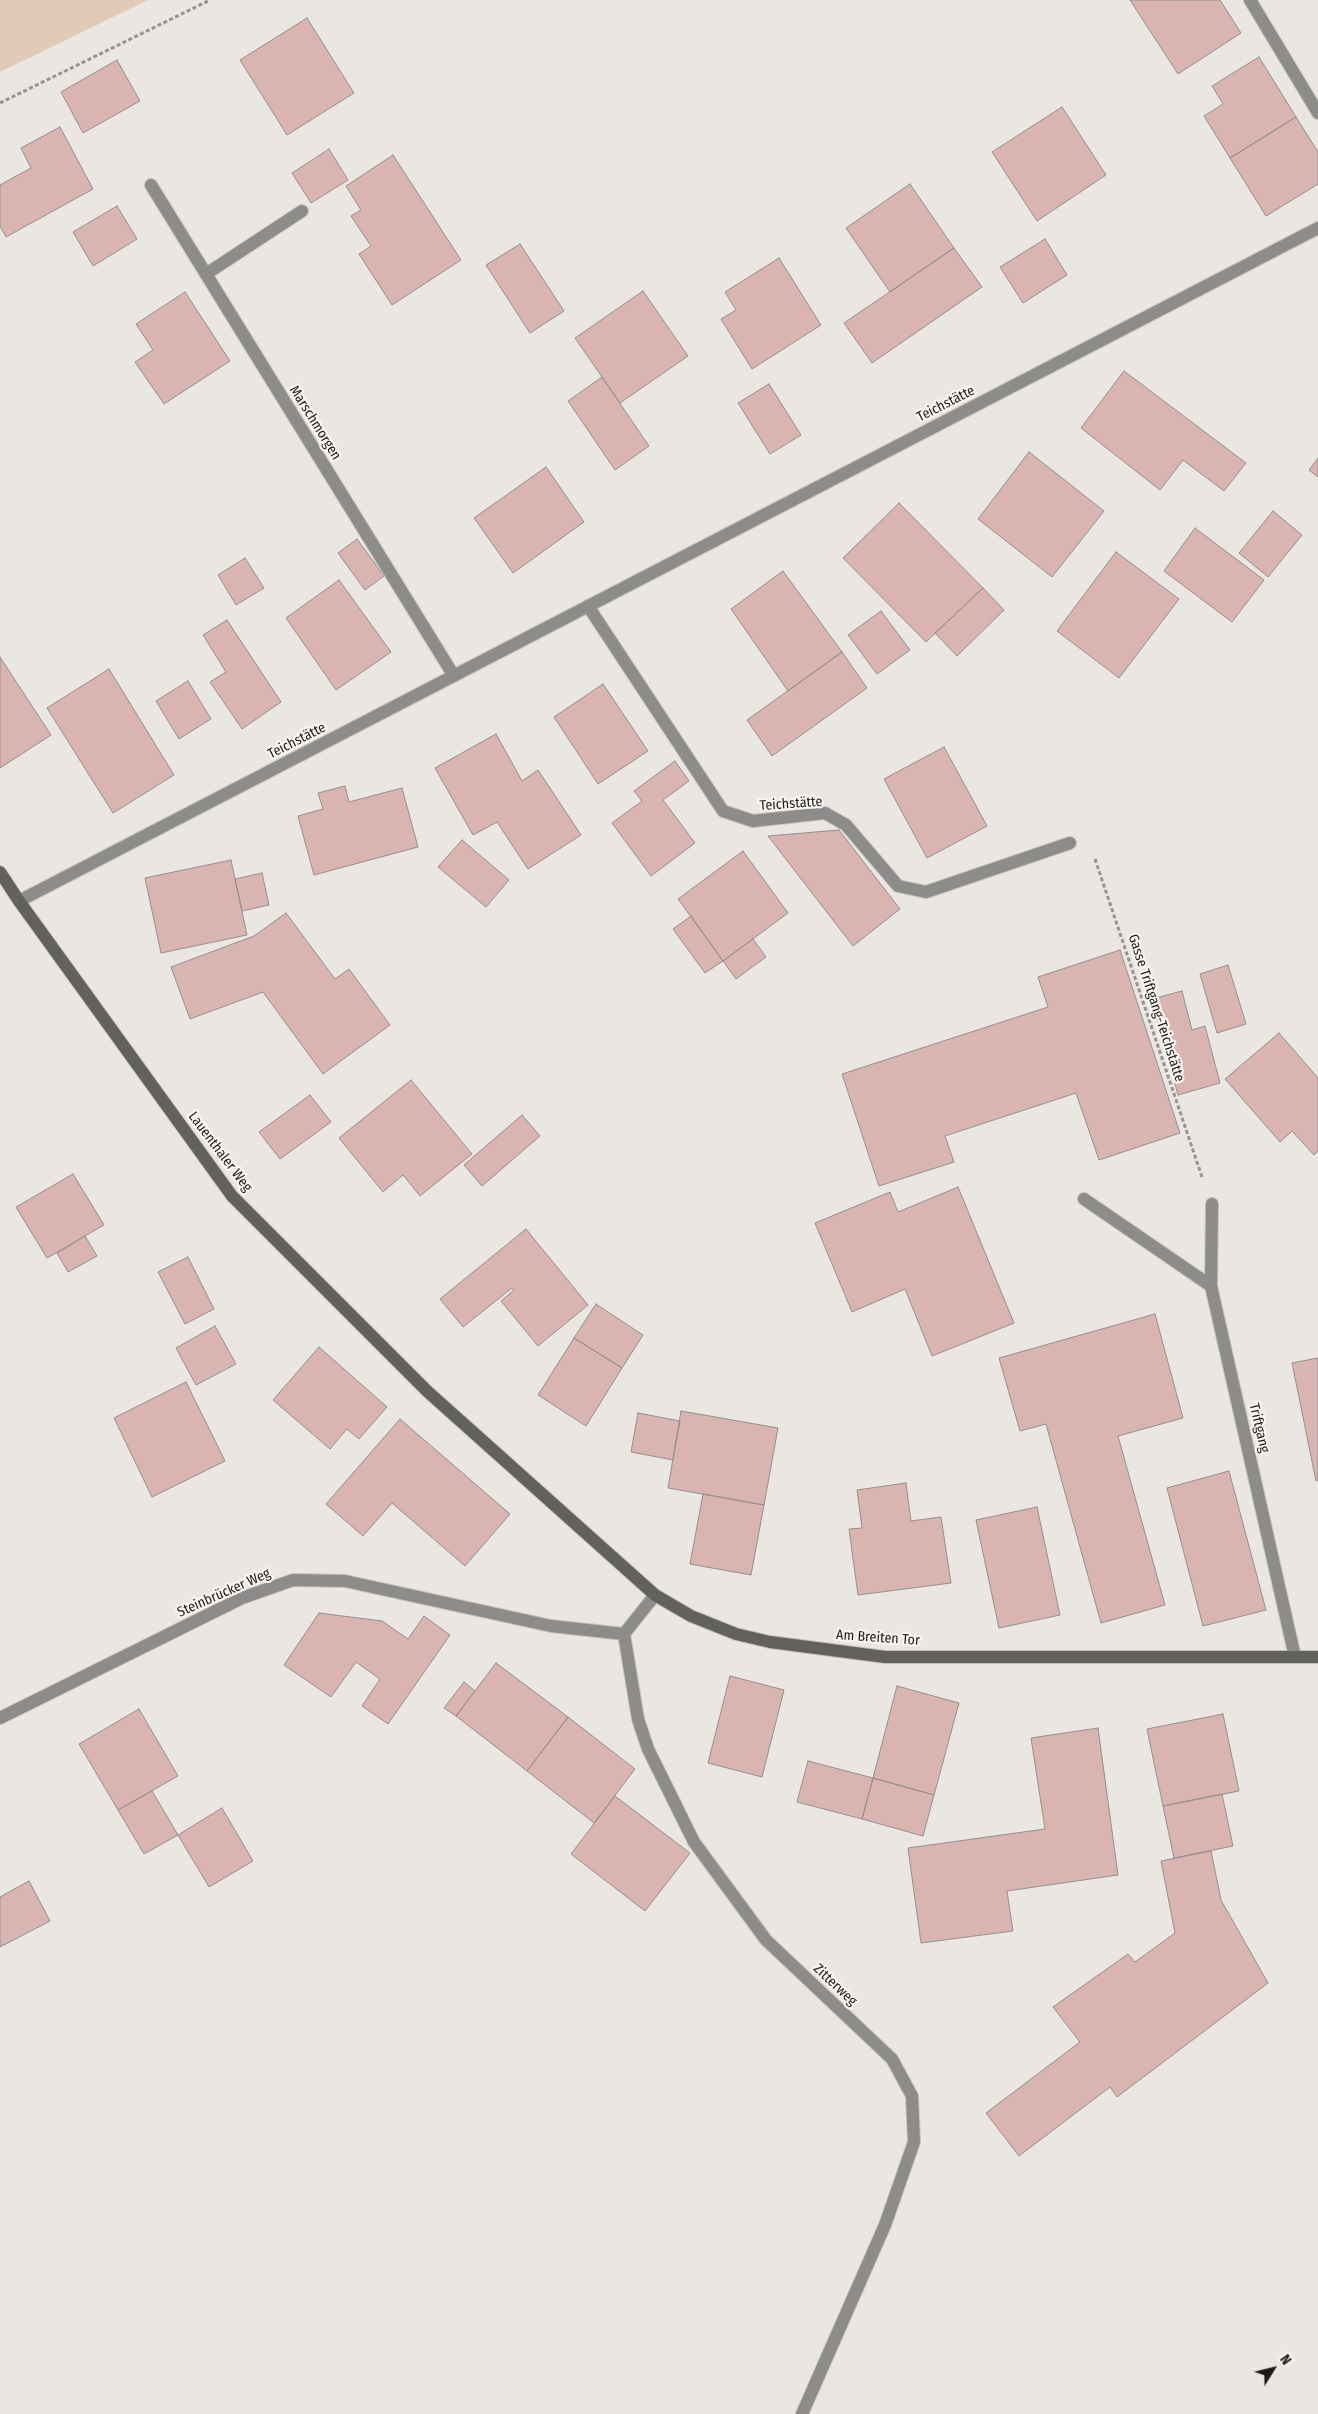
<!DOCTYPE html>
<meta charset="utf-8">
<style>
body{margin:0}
#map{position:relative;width:1318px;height:2414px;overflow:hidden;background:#eae6e2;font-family:"Fira Sans Condensed",sans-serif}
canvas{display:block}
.north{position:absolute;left:1248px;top:2344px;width:50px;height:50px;-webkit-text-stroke:4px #f8f4f0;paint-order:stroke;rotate:54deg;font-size:14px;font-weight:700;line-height:20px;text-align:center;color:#1d1c1a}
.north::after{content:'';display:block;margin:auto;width:18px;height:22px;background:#1d1c1a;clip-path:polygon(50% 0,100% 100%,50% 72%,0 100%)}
</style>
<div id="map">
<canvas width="1318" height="2414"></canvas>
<div class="north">N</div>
</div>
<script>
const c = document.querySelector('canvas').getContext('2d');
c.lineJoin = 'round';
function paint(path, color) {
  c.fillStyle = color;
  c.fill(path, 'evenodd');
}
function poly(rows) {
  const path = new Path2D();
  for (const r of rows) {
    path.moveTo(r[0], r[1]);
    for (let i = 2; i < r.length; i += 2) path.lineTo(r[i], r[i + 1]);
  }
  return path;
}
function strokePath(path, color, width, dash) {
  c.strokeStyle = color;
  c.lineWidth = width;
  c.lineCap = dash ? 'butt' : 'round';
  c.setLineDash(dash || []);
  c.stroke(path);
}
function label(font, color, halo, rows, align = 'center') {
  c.font = font + ' "Fira Sans Condensed",sans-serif';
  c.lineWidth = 4.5;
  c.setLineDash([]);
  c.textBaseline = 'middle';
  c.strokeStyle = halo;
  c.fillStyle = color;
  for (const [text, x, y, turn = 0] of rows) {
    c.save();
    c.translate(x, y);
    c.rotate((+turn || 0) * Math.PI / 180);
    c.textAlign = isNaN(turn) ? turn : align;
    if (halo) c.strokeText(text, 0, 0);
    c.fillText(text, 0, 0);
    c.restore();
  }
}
paint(poly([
 [0,0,148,0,0,72]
]), '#e2cbb6');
const building = poly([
 [1130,0,1220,0,1241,33,1178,74,1130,0],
 [307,18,354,93,287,135,240,60,307,18],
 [1259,57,1296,117,1230,158,1204,116,1223,104,1212,86,1259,57],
 [117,60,140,101,83,133,61,92,117,60],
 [1062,107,1106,175,1037,221,992,152,1062,107],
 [1296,117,1318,152,1318,184,1266,216,1230,158,1296,117],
 [60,127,93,189,6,237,0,226,0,185,31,168,21,148,60,127],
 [329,149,348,180,311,203,292,173,329,149],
 [393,155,461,260,392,305,359,254,371,246,351,216,361,210,346,186,393,155],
 [910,184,954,248,890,292,846,228,910,184],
 [117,206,137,239,93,266,73,232,117,206],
 [1045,239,1067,275,1023,303,1000,267,1045,239],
 [520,244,564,311,530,333,486,265,520,244],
 [954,248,982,287,872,363,844,323,954,248],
 [779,258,821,325,752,369,721,319,736,310,725,292,779,258],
 [643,291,688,356,620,403,575,338,643,291],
 [185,292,230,361,164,404,135,362,153,350,136,324,185,292],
 [1124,371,1246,463,1224,491,1183,460,1160,490,1081,428,1124,371],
 [602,377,649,446,615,470,568,401,602,377],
 [769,384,801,435,770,454,738,403,769,384],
 [1029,452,1104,511,1052,577,978,519,1029,452],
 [1318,458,1318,477,1309,470,1318,458],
 [546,467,584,522,513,573,474,518,546,467],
 [899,503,983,588,926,642,843,558,899,503],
 [1273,511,1302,535,1268,577,1239,553,1273,511],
 [1195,528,1264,580,1232,622,1164,571,1195,528],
 [357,539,384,576,365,590,338,553,357,539],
 [1116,552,1179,599,1119,678,1057,631,1116,552],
 [245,558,264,588,236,605,218,575,245,558],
 [783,571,842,652,788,691,731,609,783,571],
 [339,580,391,652,336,690,286,618,339,580],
 [983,588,1004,610,957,656,935,633,983,588],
 [881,611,910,650,877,674,848,635,881,611],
 [227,620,281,702,242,729,210,682,226,672,203,635,227,620],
 [842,652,867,688,772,756,747,720,842,652],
 [0,657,51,735,0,768,0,657],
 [109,669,174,775,113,813,47,708,109,669],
 [188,681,211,719,179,739,156,701,188,681],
 [603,684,648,751,598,784,554,717,603,684],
 [496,734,522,781,538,770,581,835,528,869,497,822,473,835,435,768,496,734],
 [944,747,987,826,927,858,884,779,944,747],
 [675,761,689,781,663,800,695,843,651,876,612,823,642,801,634,791,675,761],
 [345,786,349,802,402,788,418,847,314,875,298,816,323,809,318,793,345,786],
 [839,830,900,909,853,946,768,836,839,830],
 [462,840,509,880,486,907,438,867,462,840],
 [743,851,788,913,723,961,678,899,743,851],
 [231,860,247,935,161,953,145,878,231,860],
 [262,873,269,905,242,911,235,879,262,873],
 [286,913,335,979,349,969,390,1025,323,1074,263,992,190,1019,171,967,254,936,286,913],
 [691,916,723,961,705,973,673,929,691,916],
 [753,939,766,957,736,979,723,961,753,939],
 [1120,950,1180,1133,1099,1160,1076,1093,945,1136,954,1162,879,1186,842,1074,1048,1007,1038,977,1120,950],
 [1228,965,1246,1024,1217,1033,1200,974,1228,965],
 [1182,991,1192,1030,1205,1026,1220,1083,1178,1095,1152,999,1182,991],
 [1279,1033,1318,1078,1318,1151,1314,1155,1292,1131,1280,1142,1225,1079,1279,1033],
 [411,1080,472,1154,420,1196,403,1175,383,1192,339,1138,411,1080],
 [310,1095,331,1122,280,1159,259,1132,310,1095],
 [522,1115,540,1136,482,1186,464,1165,522,1115],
 [73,1174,104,1225,47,1258,16,1207,73,1174],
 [958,1187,1014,1323,932,1356,905,1289,852,1312,815,1223,890,1192,898,1212,958,1187],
 [526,1229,588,1305,538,1346,501,1301,514,1290,512,1288,463,1327,440,1299,526,1229],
 [85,1236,97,1256,68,1272,57,1253,85,1236],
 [188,1257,214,1309,185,1324,158,1272,188,1257],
 [596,1304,643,1335,622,1368,574,1338,596,1304],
 [1155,1314,1183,1418,1118,1436,1165,1605,1101,1623,1046,1424,1020,1431,999,1358,1155,1314],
 [215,1326,236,1364,196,1385,176,1348,215,1326],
 [574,1338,622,1368,586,1426,538,1395,574,1338],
 [319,1347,387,1407,359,1439,347,1429,330,1449,273,1400,319,1347],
 [1318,1358,1318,1480,1316,1481,1292,1363,1318,1358],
 [186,1382,225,1461,152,1497,114,1418,186,1382],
 [681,1411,778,1428,764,1505,668,1488,681,1411],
 [638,1413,680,1421,673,1460,631,1452,638,1413],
 [400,1419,510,1514,465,1566,392,1503,363,1536,326,1504,400,1419],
 [1229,1471,1266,1610,1203,1626,1167,1488,1229,1471],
 [906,1483,911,1521,941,1517,951,1583,858,1595,849,1529,862,1528,857,1490,906,1483],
 [703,1494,764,1505,751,1575,690,1564,703,1494],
 [1037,1507,1060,1615,999,1628,976,1520,1037,1507],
 [319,1613,382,1621,408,1639,424,1616,450,1635,388,1724,362,1706,380,1679,356,1662,331,1697,284,1665,319,1613],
 [496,1663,568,1717,527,1771,456,1716,496,1663],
 [730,1676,784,1690,762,1777,708,1763,730,1676],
 [464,1682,475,1691,456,1716,444,1708,464,1682],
 [897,1686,959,1703,934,1795,873,1778,897,1686],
 [139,1709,178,1776,118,1810,79,1744,139,1709],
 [1223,1714,1239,1791,1163,1806,1147,1729,1223,1714],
 [568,1717,635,1769,594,1823,527,1771,568,1717],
 [1098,1728,1118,1875,1007,1891,1013,1931,921,1943,908,1848,1045,1829,1031,1738,1098,1728],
 [808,1761,873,1778,862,1819,797,1802,808,1761],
 [873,1778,934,1795,923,1836,862,1819,873,1778],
 [152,1791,178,1835,144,1854,118,1810,152,1791],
 [1222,1794,1233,1846,1174,1858,1163,1806,1222,1794],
 [615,1796,690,1853,645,1911,571,1854,615,1796],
 [222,1808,253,1861,209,1887,178,1835,222,1808],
 [1211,1851,1221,1900,1268,1983,1117,2097,1110,2087,1019,2156,986,2113,1080,2042,1053,2007,1128,1954,1135,1962,1175,1933,1161,1861,1211,1851],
 [29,1881,50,1921,0,1947,0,1897,29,1881]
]);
paint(building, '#d9b4b1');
strokePath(building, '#948f8e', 1);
const lane = poly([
 [206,274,302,211],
 [588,606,723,811,753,821,825,813,846,825,898,886,926,892,1070,843],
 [1084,1199,1211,1286]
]);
const street = poly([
 [1250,0,1318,113],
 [151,185,454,676],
 [19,901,1318,228],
 [1212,1204,1211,1286,1295,1657],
 [655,1595,624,1634,638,1719,648,1749,694,1842,766,1940,892,2059,912,2096,914,2142,885,2225,802,2414],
 [0,1718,242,1598,293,1580,345,1581,551,1626,624,1634]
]);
const secondary = poly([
 [0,872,19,901,232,1196,427,1391,655,1595,691,1616,736,1634,770,1642,885,1657,1318,1657]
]);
strokePath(lane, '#c5c2be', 14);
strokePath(street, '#c5c2be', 14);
strokePath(secondary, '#c5c2be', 14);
strokePath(poly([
 [0,103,210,0],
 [1095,859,1202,1177]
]), '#969390', 3, [4, 2.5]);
strokePath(lane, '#8d8c8a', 12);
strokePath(street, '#8d8c8a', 12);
strokePath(secondary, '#63615e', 12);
label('14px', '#1d1c1a', '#f8f4f0', [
 ["Teichstätte",946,404,-27],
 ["Marschmorgen",315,423,58],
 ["Teichstätte",297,741,-27],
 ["Teichstätte",791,804,-4],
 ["Gasse Triftgang-Teichstätte",1156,1008,72],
 ["Lauenthaler Weg",220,1152,53],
 ["Triftgang",1259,1428,77],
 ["Steinbrücker Weg",224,1593,-24],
 ["Am Breiten Tor",878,1638,4],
 ["Zitterweg",835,1985,43]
]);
</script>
